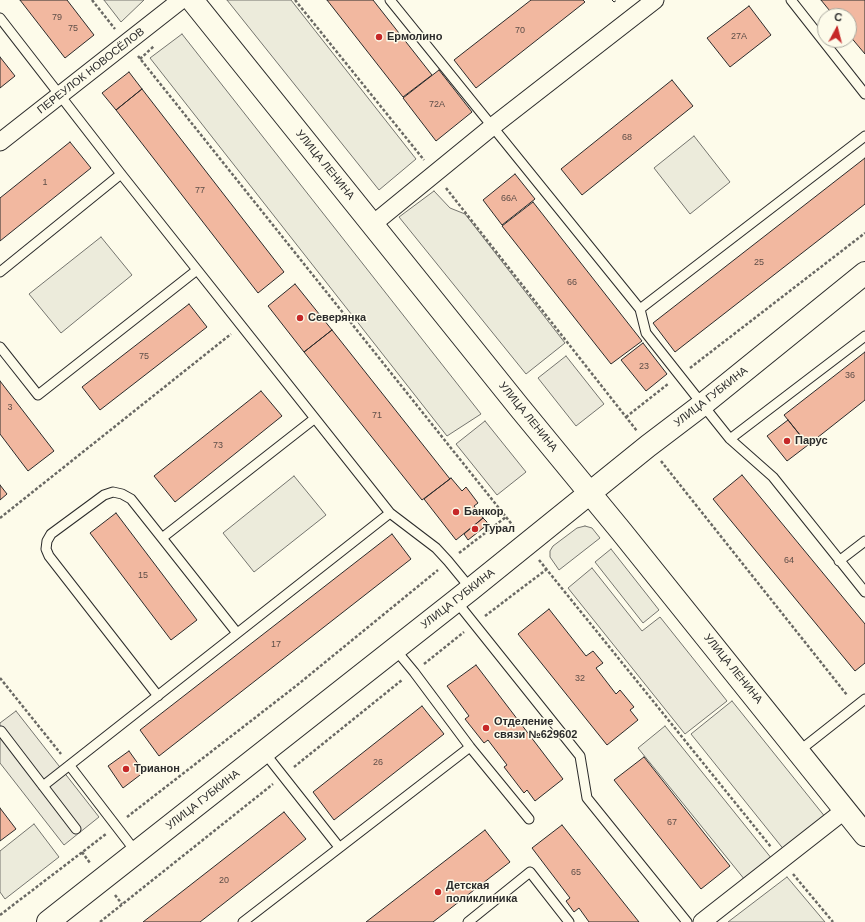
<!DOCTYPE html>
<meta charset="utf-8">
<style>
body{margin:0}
#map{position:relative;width:865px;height:922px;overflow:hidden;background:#fdfbea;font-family:Arial,sans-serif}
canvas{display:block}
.north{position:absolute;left:817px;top:8px;width:40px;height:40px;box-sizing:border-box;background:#fdfbea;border:1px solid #a9a89e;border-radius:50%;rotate:7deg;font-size:11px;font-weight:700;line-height:16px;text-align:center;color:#2b2b2b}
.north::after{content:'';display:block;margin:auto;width:14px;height:18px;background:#c62828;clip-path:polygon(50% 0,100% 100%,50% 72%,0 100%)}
</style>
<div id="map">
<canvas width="865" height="922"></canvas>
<div class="north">С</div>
</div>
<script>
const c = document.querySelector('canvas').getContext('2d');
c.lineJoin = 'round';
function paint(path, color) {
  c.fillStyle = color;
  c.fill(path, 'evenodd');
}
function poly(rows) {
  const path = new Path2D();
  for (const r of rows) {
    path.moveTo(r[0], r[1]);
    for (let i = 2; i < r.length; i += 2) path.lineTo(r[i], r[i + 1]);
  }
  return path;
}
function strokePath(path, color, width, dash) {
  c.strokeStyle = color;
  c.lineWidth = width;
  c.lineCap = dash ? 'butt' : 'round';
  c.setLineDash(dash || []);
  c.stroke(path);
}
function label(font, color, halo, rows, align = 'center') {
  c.font = font + ' Arial,sans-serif';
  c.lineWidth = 3;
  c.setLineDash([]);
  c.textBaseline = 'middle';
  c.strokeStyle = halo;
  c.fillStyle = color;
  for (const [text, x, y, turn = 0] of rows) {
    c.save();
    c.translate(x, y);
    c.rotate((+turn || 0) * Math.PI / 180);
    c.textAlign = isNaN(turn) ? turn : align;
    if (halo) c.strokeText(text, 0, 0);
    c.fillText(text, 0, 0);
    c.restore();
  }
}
const green = poly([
 [104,0,144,0,121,22,104,0],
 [227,0,291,0,416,159,379,190,227,0],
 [182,34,481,414,447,436,150,58,182,34],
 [694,136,730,182,690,214,654,168,694,136],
 [434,191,450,208,465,214,565,343,526,374,399,217,434,191],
 [101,237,132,275,61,333,29,294,101,237],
 [294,476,326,515,254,572,223,533,294,476],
 [585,526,592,528,600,538,559,570,550,557,550,551,553,546,577,528,585,526],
 [611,549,659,610,643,623,595,562,611,549],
 [732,701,826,818,785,851,691,734,732,701],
 [665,726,772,859,745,880,638,748,665,726],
 [34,824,59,857,5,899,0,892,0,851,34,824],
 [787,877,825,922,728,922,787,877]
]);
paint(green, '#ecebdb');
strokePath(green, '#74746e', 1);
const parking = poly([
 [566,356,604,404,576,426,538,378,566,356],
 [485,421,526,472,497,495,456,444,485,421],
 [592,568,642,631,660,617,727,701,685,734,568,588,592,568],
 [16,711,99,817,64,845,0,763,0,723,16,711]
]);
paint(parking, '#eceadb');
strokePath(parking, '#74746e', 1);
const building = poly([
 [20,0,67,0,94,35,65,58,20,0],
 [327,0,373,0,432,75,403,97,327,0],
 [531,0,583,0,585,2,476,88,454,60,531,0],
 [821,0,865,0,865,54,849,35,849,16,834,16,821,0],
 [749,6,771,35,730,67,707,38,749,6],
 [0,57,15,76,0,88,0,57],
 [439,70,472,112,436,141,403,98,439,70],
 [129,72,142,89,116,110,102,93,129,72],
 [672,80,693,106,582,195,561,169,672,80],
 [142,89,284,272,258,293,116,110,142,89],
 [70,142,91,168,0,241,0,198,70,142],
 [865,158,865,204,675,352,653,323,865,158],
 [515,174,535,199,502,225,483,200,515,174],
 [533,202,642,341,611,364,502,226,533,202],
 [295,284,332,330,304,352,268,306,295,284],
 [189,304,207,327,100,410,82,387,189,304],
 [332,330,450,479,422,500,304,352,332,330],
 [643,343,667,374,646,391,621,360,643,343],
 [865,352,865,400,808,445,784,415,865,352],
 [0,381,54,451,28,471,0,434,0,381],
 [261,391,282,416,175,502,154,476,261,391],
 [788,420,808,445,787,461,767,436,788,420],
 [742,475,865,624,865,663,855,671,713,499,742,475],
 [451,478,462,491,466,487,478,503,474,506,483,518,456,540,424,499,451,478],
 [0,485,7,494,0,500,0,485],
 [116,513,197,620,171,640,90,533,116,513],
 [483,518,487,522,487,525,468,540,464,534,483,518],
 [392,534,411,559,159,756,140,730,392,534],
 [549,609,586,656,593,651,603,663,596,668,616,694,620,690,634,707,630,710,638,720,607,745,518,634,549,609],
 [476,665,563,779,535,801,527,790,524,793,504,767,507,765,488,740,484,743,465,719,469,716,447,686,476,665],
 [422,706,444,734,334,820,313,792,422,706],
 [129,751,144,772,123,788,108,766,129,751],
 [644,757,730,866,701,889,614,780,644,757],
 [0,808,16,829,0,841,0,808],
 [284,812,306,839,200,922,143,922,284,812],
 [562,825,639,922,589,922,579,908,574,912,566,901,570,898,532,848,562,825],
 [485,830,510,862,433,922,366,922,485,830]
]);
paint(building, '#f2b8a0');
strokePath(building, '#2b2b2b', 1);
const service = poly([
 [390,0,640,309,646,333,714,419,730,439,773,477,865,592],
 [791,0,865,94],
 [0,18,121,174,390,513,436,548,448,561,471,589],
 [0,272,121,174],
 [640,309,865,136],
 [0,347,38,395,197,270],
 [730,439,865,336],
 [839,561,865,541],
 [456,601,580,756,587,798,687,922],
 [237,633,162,538,314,419],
 [395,649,414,672,470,747,529,819],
 [158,696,49,556,46,549,47,541,51,534,104,495,113,492,122,494,131,499,162,538],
 [1,731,76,829],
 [799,751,865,699],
 [264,752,339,847],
 [70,766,136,852],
 [43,786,390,513],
 [243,922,470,747],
 [468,922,530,872,569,922]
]);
const minor = poly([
 [0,142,181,0],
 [373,224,493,126,655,0],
 [702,922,845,810]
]);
const tertiary = poly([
 [48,922,471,589,648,446,702,405,865,273]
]);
const secondary = poly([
 [192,0,519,407,621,531,865,835]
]);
strokePath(service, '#2b2b2b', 11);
strokePath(minor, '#2b2b2b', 19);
strokePath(tertiary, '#2b2b2b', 24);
strokePath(secondary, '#2b2b2b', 24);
strokePath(poly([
 [92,0,115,29],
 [295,0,424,160],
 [138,56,514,527],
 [140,59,154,46],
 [446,188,637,431],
 [690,368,865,233],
 [626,417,668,384],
 [661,461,847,695],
 [0,518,231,334],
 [459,553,506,517],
 [539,560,771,847],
 [485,616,547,569],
 [424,664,464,632],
 [0,678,61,754],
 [294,767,402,680],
 [127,817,296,686,438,570],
 [82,852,90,863],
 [793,874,833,922],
 [115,895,122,904],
 [0,915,106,834],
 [100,922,273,784]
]), '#6a6964', 2.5, [3, 2]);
strokePath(service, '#fdfbea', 9);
strokePath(minor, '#fdfbea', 17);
strokePath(tertiary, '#fdfbea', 22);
strokePath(secondary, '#fdfbea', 22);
strokePath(poly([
 [612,0,614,2,617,0]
]), '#2b2b2b', 1, [5, 2]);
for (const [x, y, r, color] of [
 [379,37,4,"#c62828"],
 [300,318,4,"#c62828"],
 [787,441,4,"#c62828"],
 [456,512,4,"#c62828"],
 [475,529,4,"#c62828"],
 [486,728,4,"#c62828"],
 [126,769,4,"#c62828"],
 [438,892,4,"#c62828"]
]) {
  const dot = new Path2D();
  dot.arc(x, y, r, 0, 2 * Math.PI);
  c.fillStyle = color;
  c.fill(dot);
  strokePath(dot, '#fdfbea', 1.5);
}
label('9px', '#5d4e48', null, [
 ["79",57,18],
 ["75",73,29],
 ["70",520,31],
 ["27А",739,37],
 ["72А",437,105],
 ["68",627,138],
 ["1",45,183],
 ["77",200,191],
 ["66А",509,199],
 ["25",759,263],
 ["66",572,283],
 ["75",144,357],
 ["23",644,367],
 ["36",850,376],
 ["3",10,408],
 ["71",377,416],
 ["73",218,446],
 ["64",789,561],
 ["15",143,576],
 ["17",276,645],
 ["32",580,679],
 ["26",378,763],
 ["67",672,823],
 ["65",576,873],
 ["20",224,881]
]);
label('bold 11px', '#2b2b2b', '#fdfbea', [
 ["Ермолино",387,37],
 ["Северянка",308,318],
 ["Парус",795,441],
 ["Банкор",464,512],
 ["Турал",483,529],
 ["Отделение",494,722],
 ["связи №629602",494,735],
 ["Трианон",134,769],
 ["Детская",446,886],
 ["поликлиника",446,899]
], 'left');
label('11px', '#2b2b2b', '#fdfbea', [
 ["ПЕРЕУЛОК НОВОСЁЛОВ",91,71,-38],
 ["УЛИЦА ЛЕНИНА",325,165,51],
 ["УЛИЦА ГУБКИНА",711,397,-38],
 ["УЛИЦА ЛЕНИНА",528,417,51],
 ["УЛИЦА ГУБКИНА",458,599,-38],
 ["УЛИЦА ЛЕНИНА",733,669,51],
 ["УЛИЦА ГУБКИНА",203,800,-38]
]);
</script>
